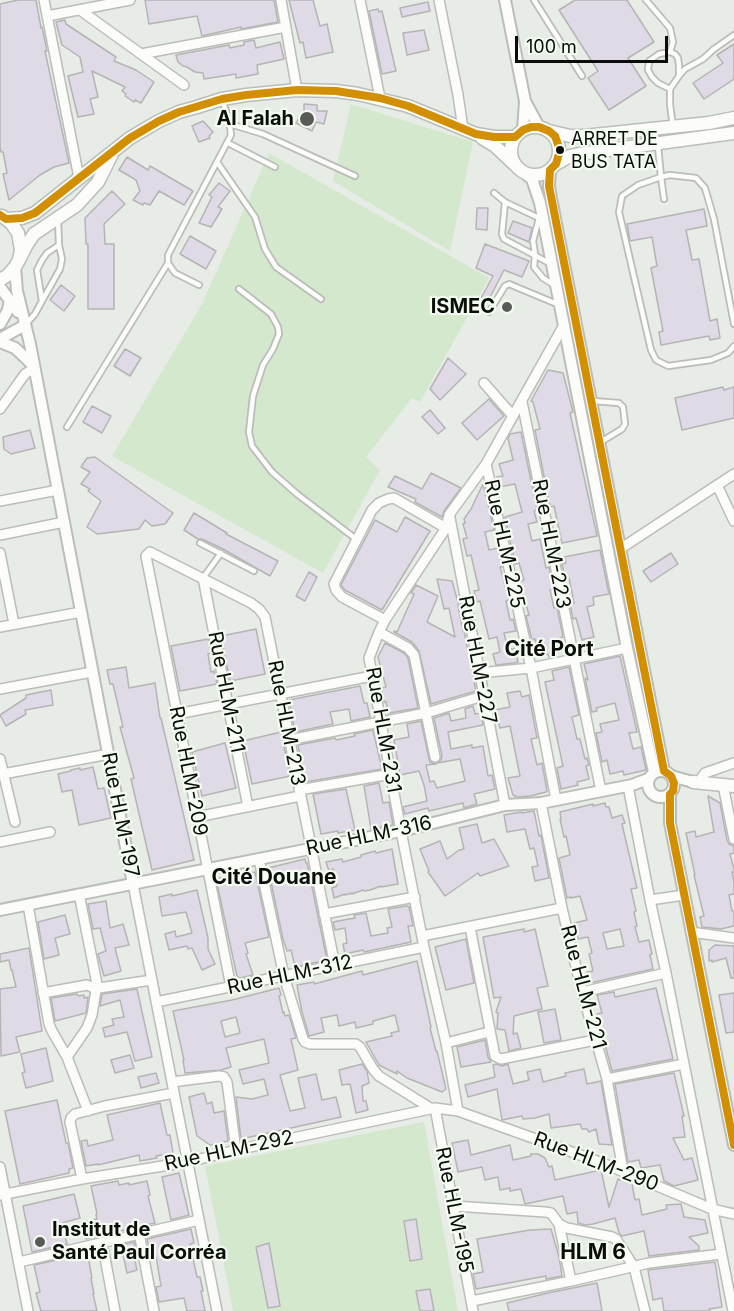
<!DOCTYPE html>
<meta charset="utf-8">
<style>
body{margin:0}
#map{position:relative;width:734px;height:1311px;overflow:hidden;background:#e8ece6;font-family:Inter,sans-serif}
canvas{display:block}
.scale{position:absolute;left:515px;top:36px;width:153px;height:27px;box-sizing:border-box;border:3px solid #0a0d0a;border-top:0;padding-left:8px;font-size:18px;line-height:21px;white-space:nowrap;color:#0a0d0a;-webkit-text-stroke:4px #f4fcf1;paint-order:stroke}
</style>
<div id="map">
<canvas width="734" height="1311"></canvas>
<div class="scale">100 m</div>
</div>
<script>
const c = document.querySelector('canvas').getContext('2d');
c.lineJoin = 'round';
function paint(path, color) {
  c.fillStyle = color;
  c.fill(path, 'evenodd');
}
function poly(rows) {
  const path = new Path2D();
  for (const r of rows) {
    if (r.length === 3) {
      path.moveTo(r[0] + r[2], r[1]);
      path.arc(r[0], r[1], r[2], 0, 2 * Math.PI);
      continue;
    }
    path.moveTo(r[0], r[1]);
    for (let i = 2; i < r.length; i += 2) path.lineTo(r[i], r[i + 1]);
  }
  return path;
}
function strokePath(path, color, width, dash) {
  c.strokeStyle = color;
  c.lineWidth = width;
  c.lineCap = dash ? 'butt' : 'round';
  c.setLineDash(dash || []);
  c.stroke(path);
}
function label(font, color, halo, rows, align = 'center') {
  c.font = font + ' Inter,sans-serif';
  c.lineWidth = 4.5;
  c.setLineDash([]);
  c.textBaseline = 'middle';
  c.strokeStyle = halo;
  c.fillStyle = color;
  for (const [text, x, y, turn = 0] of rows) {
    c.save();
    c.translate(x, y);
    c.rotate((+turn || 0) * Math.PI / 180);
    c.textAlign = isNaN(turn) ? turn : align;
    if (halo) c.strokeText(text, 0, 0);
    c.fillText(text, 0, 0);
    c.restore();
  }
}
paint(poly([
 [351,104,473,142,450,251,333,181],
 [269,153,489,278,420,402,412,398,366,457,380,470,323,573,112,456,202,304],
 [424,1122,458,1311,233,1311,205,1166]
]), '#d4e8cd');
const building = poly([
 [18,0,36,0,41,28,42,27,47,51,45,51,69,163,54,167,40,175,9,200,3,174,7,173,3,152,1,152,0,147,0,4,18,0],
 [145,0,274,0,278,22,241,29,241,27,202,36,197,16,149,24,145,0],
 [289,0,313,0,320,26,327,24,333,52,306,58,303,42,300,43,289,0],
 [575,0,627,0,654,42,628,58,646,86,609,110,588,78,598,71,559,10,575,0],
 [428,2,430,11,402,17,400,8,428,2],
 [378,9,379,12,382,11,396,71,382,74,369,11,378,9],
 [65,20,66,24,116,57,114,61,136,70,154,82,141,103,135,100,134,102,125,96,126,94,122,91,125,87,92,71,98,97,90,99,94,114,78,117,68,76,83,72,80,57,62,45,56,22,65,20],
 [424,30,429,50,407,55,403,33,424,30],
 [254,40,256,48,280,42,284,59,257,65,258,74,236,78,236,74,204,79,203,73,195,72,187,67,183,66,178,62,176,55,229,45,230,48,244,45,244,42,254,40],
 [734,44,734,79,704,99,693,83,723,63,717,55,734,44],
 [304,104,317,105,317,111,327,111,324,124,316,122,312,131,296,123,300,116,304,118,304,104],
 [203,121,213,132,209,136,210,138,199,142,192,126,203,121],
 [127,157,148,170,150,166,193,191,184,205,159,191,150,205,144,203,143,205,133,200,140,191,136,180,119,170,127,157],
 [219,183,230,191,218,207,222,209,211,227,199,223,212,197,209,195,219,183],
 [112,191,125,204,104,224,105,244,114,244,114,309,88,309,88,244,86,244,85,218,112,191],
 [477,208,488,208,487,230,476,229,477,208],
 [704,209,707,226,686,230,692,260,699,259,710,321,717,319,720,338,710,340,709,336,661,345,659,332,663,331,651,268,657,266,652,237,630,241,627,224,704,209],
 [513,221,532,228,529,242,508,233,513,221],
 [190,236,216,251,206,269,180,254,190,236],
 [485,244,529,261,522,277,504,270,487,303,480,300,493,276,476,268,485,244],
 [61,285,75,296,64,311,50,300,61,285],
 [125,349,141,358,130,376,114,366,125,349],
 [448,358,466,374,440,400,430,389,448,358],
 [548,370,563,373,573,412,570,413,597,536,562,543,554,506,550,507,535,430,540,429,533,402,531,401,548,370],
 [723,387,724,390,734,387,734,418,682,430,675,398,723,387],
 [489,399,504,416,477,440,462,423,489,399],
 [92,406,111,416,102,433,83,422,92,406],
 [430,410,445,428,438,434,422,417,430,410],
 [30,430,35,448,11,454,4,449,3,437,30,430],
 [521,432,537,510,534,511,537,522,528,524,532,541,540,539,546,568,549,567,553,589,550,590,554,608,557,607,563,637,560,638,562,651,552,653,556,656,549,657,548,654,539,656,535,639,532,640,526,616,529,615,524,597,522,598,519,582,524,580,519,563,515,564,505,517,522,512,515,484,499,487,497,477,503,476,499,464,513,460,508,438,510,434,521,432],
 [95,457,173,513,165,524,152,526,145,520,139,529,97,534,87,527,101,501,88,491,90,489,81,484,90,472,81,467,87,458,95,457],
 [431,473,461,488,444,511,442,517,415,502,416,499,388,487,395,476,422,489,431,473],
 [483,484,494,530,485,532,489,550,498,548,502,567,500,567,509,600,506,601,510,620,513,619,516,631,504,633,508,650,515,648,518,662,514,663,496,665,493,654,500,652,497,637,489,639,480,601,477,602,474,591,479,590,471,555,467,556,463,539,467,538,463,524,465,523,464,519,471,509,483,484],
 [194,513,227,533,226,534,278,561,270,576,223,549,202,539,198,539,184,530,194,513],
 [405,517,430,531,382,610,345,590,341,585,375,520,397,532,405,517],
 [600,550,609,594,593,597,594,605,587,607,594,637,582,640,576,618,573,619,570,604,574,603,569,578,565,579,562,564,566,563,564,557,600,550],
 [671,553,678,564,651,582,643,571,671,553],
 [309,572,317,577,305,601,296,596,309,572],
 [437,579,452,581,459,606,458,606,463,631,464,631,476,691,431,704,419,651,412,642,394,632,394,631,397,632,414,594,411,593,416,585,438,596,427,622,455,637,449,608,444,609,437,579],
 [256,629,265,674,230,681,221,636,256,629],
 [208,639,211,653,208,654,211,672,214,671,217,684,180,691,171,646,208,639],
 [385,643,404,653,408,658,418,708,389,713,386,702,384,702,381,688,386,687,378,657,385,643],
 [620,656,637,732,629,733,633,749,641,747,646,770,624,775,623,771,610,774,607,760,602,762,596,733,602,732,600,724,619,720,615,703,596,708,597,711,592,712,585,678,588,680,584,664,620,656],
 [126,667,129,688,155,683,160,718,161,718,194,860,152,870,131,779,134,778,120,727,123,727,113,684,110,684,107,670,126,667],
 [569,667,579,715,572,717,577,739,580,739,585,759,587,758,589,765,586,766,589,779,577,782,578,785,561,789,557,768,563,766,545,682,554,680,552,671,569,667],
 [360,686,364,703,367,703,370,717,351,721,349,709,330,712,333,724,295,732,289,700,360,686],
 [51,690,53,705,25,710,26,714,6,726,0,715,26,698,26,695,51,690],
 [520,691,522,697,529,695,537,738,531,739,537,765,542,763,547,791,546,792,530,796,517,797,513,795,508,778,520,776,510,726,500,728,495,710,510,707,507,693,520,691],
 [473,706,475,714,481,713,483,725,448,732,451,749,472,745,472,748,483,746,488,776,492,775,495,789,474,794,477,804,464,808,463,803,429,811,428,808,405,814,403,807,427,801,424,785,419,771,400,775,394,740,409,737,407,724,421,721,429,759,430,762,436,764,426,765,430,782,434,781,437,788,465,781,460,759,437,763,441,760,442,756,434,718,449,713,451,721,466,718,465,709,473,706],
 [373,730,382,769,305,782,298,745,335,738,336,740,355,736,354,734,373,730],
 [281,732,290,776,252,784,243,741,281,732],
 [225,743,236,788,202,796,192,752,225,743],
 [93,767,98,789,104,788,111,818,79,825,72,790,62,792,58,774,71,771,71,770,80,768,80,770,93,767],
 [379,783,383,803,389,802,393,825,371,829,364,786,379,783],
 [346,789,355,830,338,833,338,831,321,834,313,794,346,789],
 [708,796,720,803,727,840,729,844,734,846,734,853,730,854,734,869,734,872,732,872,734,882,734,894,729,895,732,911,734,911,734,926,721,929,702,927,700,917,704,916,694,875,695,875,686,833,695,831,696,837,714,832,708,796],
 [605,803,606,807,609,807,612,818,622,815,625,823,622,824,637,888,631,889,636,911,634,912,637,926,635,927,639,942,649,940,652,954,650,955,653,969,590,983,587,972,593,971,589,954,592,953,588,937,578,939,574,923,587,920,580,896,571,898,571,897,567,898,559,858,570,855,566,836,564,837,560,819,561,819,560,812,593,804,593,806,605,803],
 [620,929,624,946,607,949,603,933,620,929],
 [534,811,539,836,541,835,549,878,535,881,532,867,538,866,534,848,530,849,525,829,507,832,504,815,522,812,522,813,534,811],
 [477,824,482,843,494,839,509,866,480,876,478,873,445,896,428,872,429,871,420,849,440,841,447,859,459,850,464,849,459,828,477,824],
 [392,849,398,884,381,887,381,886,370,890,364,891,363,890,352,894,352,893,345,895,345,894,334,898,332,888,337,886,333,869,329,871,326,862,342,859,343,862,361,857,361,855,375,851,376,853,392,849],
 [305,859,306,863,307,863,311,882,327,960,295,967,291,950,287,951,283,939,268,868,305,859],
 [255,872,269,937,245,943,248,953,246,954,253,975,240,978,237,976,216,879,235,874,236,877,255,872],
 [197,890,208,938,208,949,215,964,202,970,192,948,188,949,187,946,169,950,165,934,175,931,176,937,192,933,186,912,162,916,159,897,172,894,172,896,197,890],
 [106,901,110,928,123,924,129,945,115,948,121,971,104,976,98,954,106,951,100,928,93,929,88,904,106,901],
 [407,906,409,907,413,926,408,926,411,942,364,952,363,950,345,954,343,944,347,943,345,928,335,930,333,922,355,918,354,915,366,913,371,936,388,933,387,928,392,927,388,909,407,906],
 [65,915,70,934,55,938,59,955,44,959,38,922,65,915],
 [524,929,524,932,535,929,548,986,537,988,542,1009,514,1016,513,1034,517,1033,521,1048,509,1051,505,1030,497,1029,498,1013,496,1012,501,997,494,998,483,937,524,929],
 [466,939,474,983,446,990,435,947,466,939],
 [715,945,734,946,734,978,731,978,726,958,712,962,712,960,709,961,709,950,715,945],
 [29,948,42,1031,16,1037,20,1052,1,1056,0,989,16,987,12,970,11,970,9,960,0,962,0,954,29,948],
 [417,961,431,1027,430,1028,436,1051,437,1051,446,1089,442,1092,407,1078,397,1071,397,1074,379,1065,366,1042,392,1036,391,1033,399,1031,395,1015,373,1021,373,1024,356,1028,355,1022,339,1026,337,1015,321,1018,324,1032,309,1036,302,1012,297,985,314,982,314,984,362,971,363,975,417,961],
 [279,988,281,995,279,996,283,1013,284,1012,285,1016,289,1015,296,1038,291,1039,298,1070,280,1075,290,1111,305,1108,298,1078,316,1074,322,1100,336,1097,341,1117,241,1139,236,1097,252,1099,268,1095,264,1079,243,1084,239,1070,269,1063,264,1039,226,1048,231,1067,221,1070,185,1073,183,1060,184,1060,173,1011,232,1000,279,988],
 [236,1017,240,1033,225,1037,221,1021,236,1017],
 [656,988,673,1059,612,1071,597,1014,602,1013,597,995,614,992,615,997,656,988],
 [137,989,152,1057,135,1061,127,1032,105,1037,103,1028,114,1025,112,1019,124,1017,120,1000,100,1006,102,994,137,989],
 [734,993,734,1032,726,1033,719,995,734,993],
 [77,994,78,996,84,995,84,998,88,997,86,1013,55,1021,51,998,77,994],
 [555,1009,561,1040,544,1043,538,1012,555,1009],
 [485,1040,488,1057,491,1062,461,1067,457,1047,485,1040],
 [46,1048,53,1081,26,1088,22,1073,25,1072,21,1054,46,1048],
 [130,1055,134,1068,115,1073,111,1060,130,1055],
 [362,1064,367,1071,369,1083,362,1086,363,1101,366,1101,368,1110,356,1113,350,1084,342,1085,339,1070,362,1064],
 [496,1064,502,1066,508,1064,513,1084,529,1080,527,1072,540,1069,543,1082,566,1076,565,1073,584,1069,587,1084,601,1081,612,1145,599,1144,596,1129,589,1132,587,1129,582,1129,580,1124,551,1128,549,1114,535,1118,523,1119,522,1116,502,1120,497,1089,468,1097,465,1085,495,1077,493,1065,496,1064],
 [156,1073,159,1083,141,1088,138,1077,156,1073],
 [674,1073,684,1116,682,1116,685,1137,673,1138,684,1160,692,1158,698,1180,674,1186,664,1181,660,1165,641,1168,639,1160,628,1162,615,1084,674,1073],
 [204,1093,207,1104,212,1102,214,1113,224,1111,228,1141,210,1145,197,1136,189,1097,204,1093],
 [57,1100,66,1143,68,1143,73,1168,69,1169,69,1173,20,1184,5,1111,57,1100],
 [160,1103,167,1135,170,1135,173,1153,156,1156,157,1158,140,1161,139,1155,98,1165,98,1164,86,1166,81,1141,87,1140,88,1146,113,1140,107,1115,160,1103],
 [468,1140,471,1155,510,1145,513,1160,531,1156,531,1154,538,1154,545,1158,549,1167,552,1166,555,1180,601,1170,609,1207,618,1179,632,1184,635,1200,639,1199,642,1215,667,1209,666,1205,681,1204,684,1217,705,1220,708,1233,689,1237,699,1246,699,1250,649,1256,644,1231,622,1236,619,1233,615,1218,593,1224,585,1225,578,1223,577,1212,567,1214,563,1196,525,1204,521,1189,510,1191,510,1188,500,1190,498,1177,485,1180,482,1167,458,1172,452,1143,468,1140],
 [179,1173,189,1215,171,1220,162,1177,179,1173],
 [118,1181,119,1185,129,1183,129,1185,147,1181,150,1195,148,1196,155,1223,86,1239,82,1222,97,1219,96,1215,97,1214,91,1186,118,1181],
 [74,1194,80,1218,62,1223,67,1244,32,1252,23,1206,74,1194],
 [416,1219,422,1259,410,1261,404,1221,416,1219],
 [191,1229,194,1243,190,1244,197,1277,200,1277,203,1291,201,1291,205,1311,187,1311,184,1298,159,1302,156,1287,161,1286,156,1256,151,1257,147,1239,191,1229],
 [551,1229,559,1257,562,1276,546,1279,546,1276,476,1289,473,1274,483,1272,477,1239,530,1230,551,1229],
 [134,1242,137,1260,135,1261,137,1270,127,1273,121,1245,134,1242],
 [269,1243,280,1306,268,1308,256,1247,269,1243],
 [88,1256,92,1278,91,1278,94,1294,93,1294,97,1311,41,1311,36,1293,40,1292,34,1265,70,1257,71,1259,88,1256],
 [715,1262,722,1307,709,1309,710,1311,664,1311,662,1298,653,1300,648,1270,715,1262],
 [597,1283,602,1311,509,1311,507,1303,548,1293,597,1283],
 [430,1289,434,1311,420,1311,416,1291,430,1289]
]);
paint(building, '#e0dae6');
strokePath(building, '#b4b4b4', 1.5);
const service = poly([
 [534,0,582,76],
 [646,0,670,28,673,42,670,52],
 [670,89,658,83,652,77,648,70,649,61,659,54,670,52,675,54,678,58,679,66,679,75],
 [230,124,263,134,355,176],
 [673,127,670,104,670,89,679,76,685,69,703,59,714,49,734,35],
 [228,143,275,167],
 [658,146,661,177,670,175,696,178,705,188,714,219,734,324],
 [217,162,255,217,265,249,276,267,321,299],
 [494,193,505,202,539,218],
 [664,199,661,177,638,185,622,196,619,212,651,350,656,360,668,366,711,360,728,353,734,346],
 [505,202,502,234,504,239,551,264],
 [540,218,539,218,533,241,535,254,534,267,543,278,554,285],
 [199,285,175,273,168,263,168,255,231,135,229,119,222,100],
 [239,289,271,314,278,327,279,334,273,349,263,365,253,396,249,432,252,446,272,472,297,494,356,539],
 [42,301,60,269,62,259,59,245],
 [489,312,505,286,509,284,557,304],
 [26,324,35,314,42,301,37,270,42,260,47,253,59,245,58,219],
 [593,401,619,403,623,407,625,424,622,429,599,443],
 [67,427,168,263],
 [200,543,254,571],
 [203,578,221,553]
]);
const minor = poly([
 [44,0,79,178],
 [281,0,297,90],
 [360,0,380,98],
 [439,0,458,95,463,129],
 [80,10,184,85],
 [47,16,130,0],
 [141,54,286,27],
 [484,383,513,416],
 [522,402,601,791],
 [0,409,25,374,34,368],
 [486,464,531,668,556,800],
 [717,485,734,521],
 [0,501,58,490],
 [450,518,505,805],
 [0,535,64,522],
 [620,549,734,474],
 [0,553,14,624],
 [203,578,248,807],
 [385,620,342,597,336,590,334,584,372,510,379,503,388,499,394,498,446,528],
 [0,627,81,612],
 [379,632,408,648,414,655,435,757],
 [479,673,531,668,627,648],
 [0,689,92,672],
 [177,714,372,676],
 [289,740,426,713,483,696],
 [0,759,15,822],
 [3,774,109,754],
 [699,783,702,777,705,773,734,763],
 [723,785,734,839],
 [628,786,650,900,666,973,733,1311],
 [299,790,391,774],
 [541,803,562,908,582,992,607,1079,623,1171],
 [197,817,300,796],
 [0,842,50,832],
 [259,859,284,976,303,1039,305,1042,310,1044,356,1044,360,1047,373,1069,379,1076,432,1109],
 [133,884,217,1311],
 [650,900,684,895],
 [28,905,49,1024,52,1031,67,1057,88,1111],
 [324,914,415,897],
 [470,927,495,1056,501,1059,595,1040],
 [691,932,734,938],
 [422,936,562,908],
 [231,987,146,556,150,552,251,603,259,609,265,617,335,966],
 [582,992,666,973],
 [43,993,87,985,96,989,99,988,152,980],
 [156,1002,424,947],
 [446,1043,489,1032],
 [67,1057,87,1028,92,1015,97,984,79,894],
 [607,1079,684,1064],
 [172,1082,219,1076,224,1077,227,1082,236,1150],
 [435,1108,473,1311],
 [458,1111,446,1043,424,947,401,831,369,658,379,632,385,620,446,528,449,515,486,464,564,325],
 [0,1167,28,1311],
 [82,1179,70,1122,71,1118,75,1114,105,1106,174,1093],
 [0,1195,82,1179,188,1162,236,1150,435,1108,458,1111,605,1164,712,1209,734,1214],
 [454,1206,545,1212,551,1213,559,1224,567,1228,612,1237,616,1239,634,1267,645,1311],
 [559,1224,571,1281],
 [139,1233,154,1311],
 [102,1242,115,1311],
 [19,1262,199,1220],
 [472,1301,571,1281,649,1263,721,1254]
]);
const tertiary = poly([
 [505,0,525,101,523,130],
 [525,101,539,127],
 [550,170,549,186,551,198,664,771],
 [527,175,532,179,540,203,627,648,654,772],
 [15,267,17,291,30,344,133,884],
 [0,287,18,312],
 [0,324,8,310,10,300],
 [0,339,25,325],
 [0,342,15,348,33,365],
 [661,784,13],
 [671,776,693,782],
 [670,794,670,823,734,1145],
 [0,910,401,831,505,805,541,803,632,785,648,779]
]);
const secondary = poly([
 [535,151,24],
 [549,131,570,136,584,136,709,123,734,118],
 [482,138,495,146,514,164],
 [556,164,570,156,579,154,734,133],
 [6,219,22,218,35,213,130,138,159,121,179,112,197,107,222,99,246,95,297,90,336,91,358,94,408,106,476,134,494,137,515,137],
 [19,260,26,246,34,234,77,205,98,182,112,154],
 [0,280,8,275,15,267,19,260,21,250,18,233,11,223,2,216],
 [693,782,734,786]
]);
strokePath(service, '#babdb8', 8);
strokePath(minor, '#babdb8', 12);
strokePath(tertiary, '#babdb8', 14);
strokePath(secondary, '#babdb8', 15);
strokePath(service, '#fcfcfb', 4.5);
strokePath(minor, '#fcfcfb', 9);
strokePath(tertiary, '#fcfcfb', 10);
strokePath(secondary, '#fcfcfb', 12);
strokePath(poly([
 [0,215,6,219,22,218,35,213,130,138,159,121,179,112,222,99,246,95,297,90,336,91,380,98,408,106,476,134,494,137,515,137,523,130,531,127,539,127,549,131,555,136,560,150,556,164,550,170,549,186,664,771,671,776,674,783,673,791,670,794,670,823,734,1145]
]), '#d38f02', 8);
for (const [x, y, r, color] of [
 [307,119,8,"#585b57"],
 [560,150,5,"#0a0d0a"],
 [507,307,6,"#585b57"],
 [40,1242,6,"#585b57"]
]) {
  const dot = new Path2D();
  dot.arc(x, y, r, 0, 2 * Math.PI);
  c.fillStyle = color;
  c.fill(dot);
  strokePath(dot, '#f4fcf1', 2);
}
label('18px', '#0a0d0a', '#f4fcf1', [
 ["ARRET DE",571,140],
 ["BUS TATA",571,163]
], 'left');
label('bold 20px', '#0a0d0a', '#f4fcf1', [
 ["Al Falah",294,119],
 ["ISMEC",495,307],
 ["Institut de",52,1230,"left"],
 ["Santé Paul Corréa",52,1253,"left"]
], 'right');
label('20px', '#0a0d0a', '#f4fcf1', [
 ["Rue HLM-225",504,544,78],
 ["Rue HLM-223",551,544,79],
 ["Rue HLM-227",477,660,79],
 ["Rue HLM-211",226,692,79],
 ["Rue HLM-213",286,723,79],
 ["Rue HLM-231",383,730,80],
 ["Rue HLM-209",188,771,79],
 ["Rue HLM-197",120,815,79],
 ["Rue HLM-316",369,836,-12],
 ["Rue HLM-312",290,975,-12],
 ["Rue HLM-221",583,987,75],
 ["Rue HLM-292",229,1151,-12],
 ["Rue HLM-290",596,1162,21],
 ["Rue HLM-195",454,1210,79]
]);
label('bold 21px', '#0a0d0a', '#f4fcf1', [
 ["Cité Port",549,650],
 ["Cité Douane",274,878],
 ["HLM 6",593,1253]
]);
</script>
